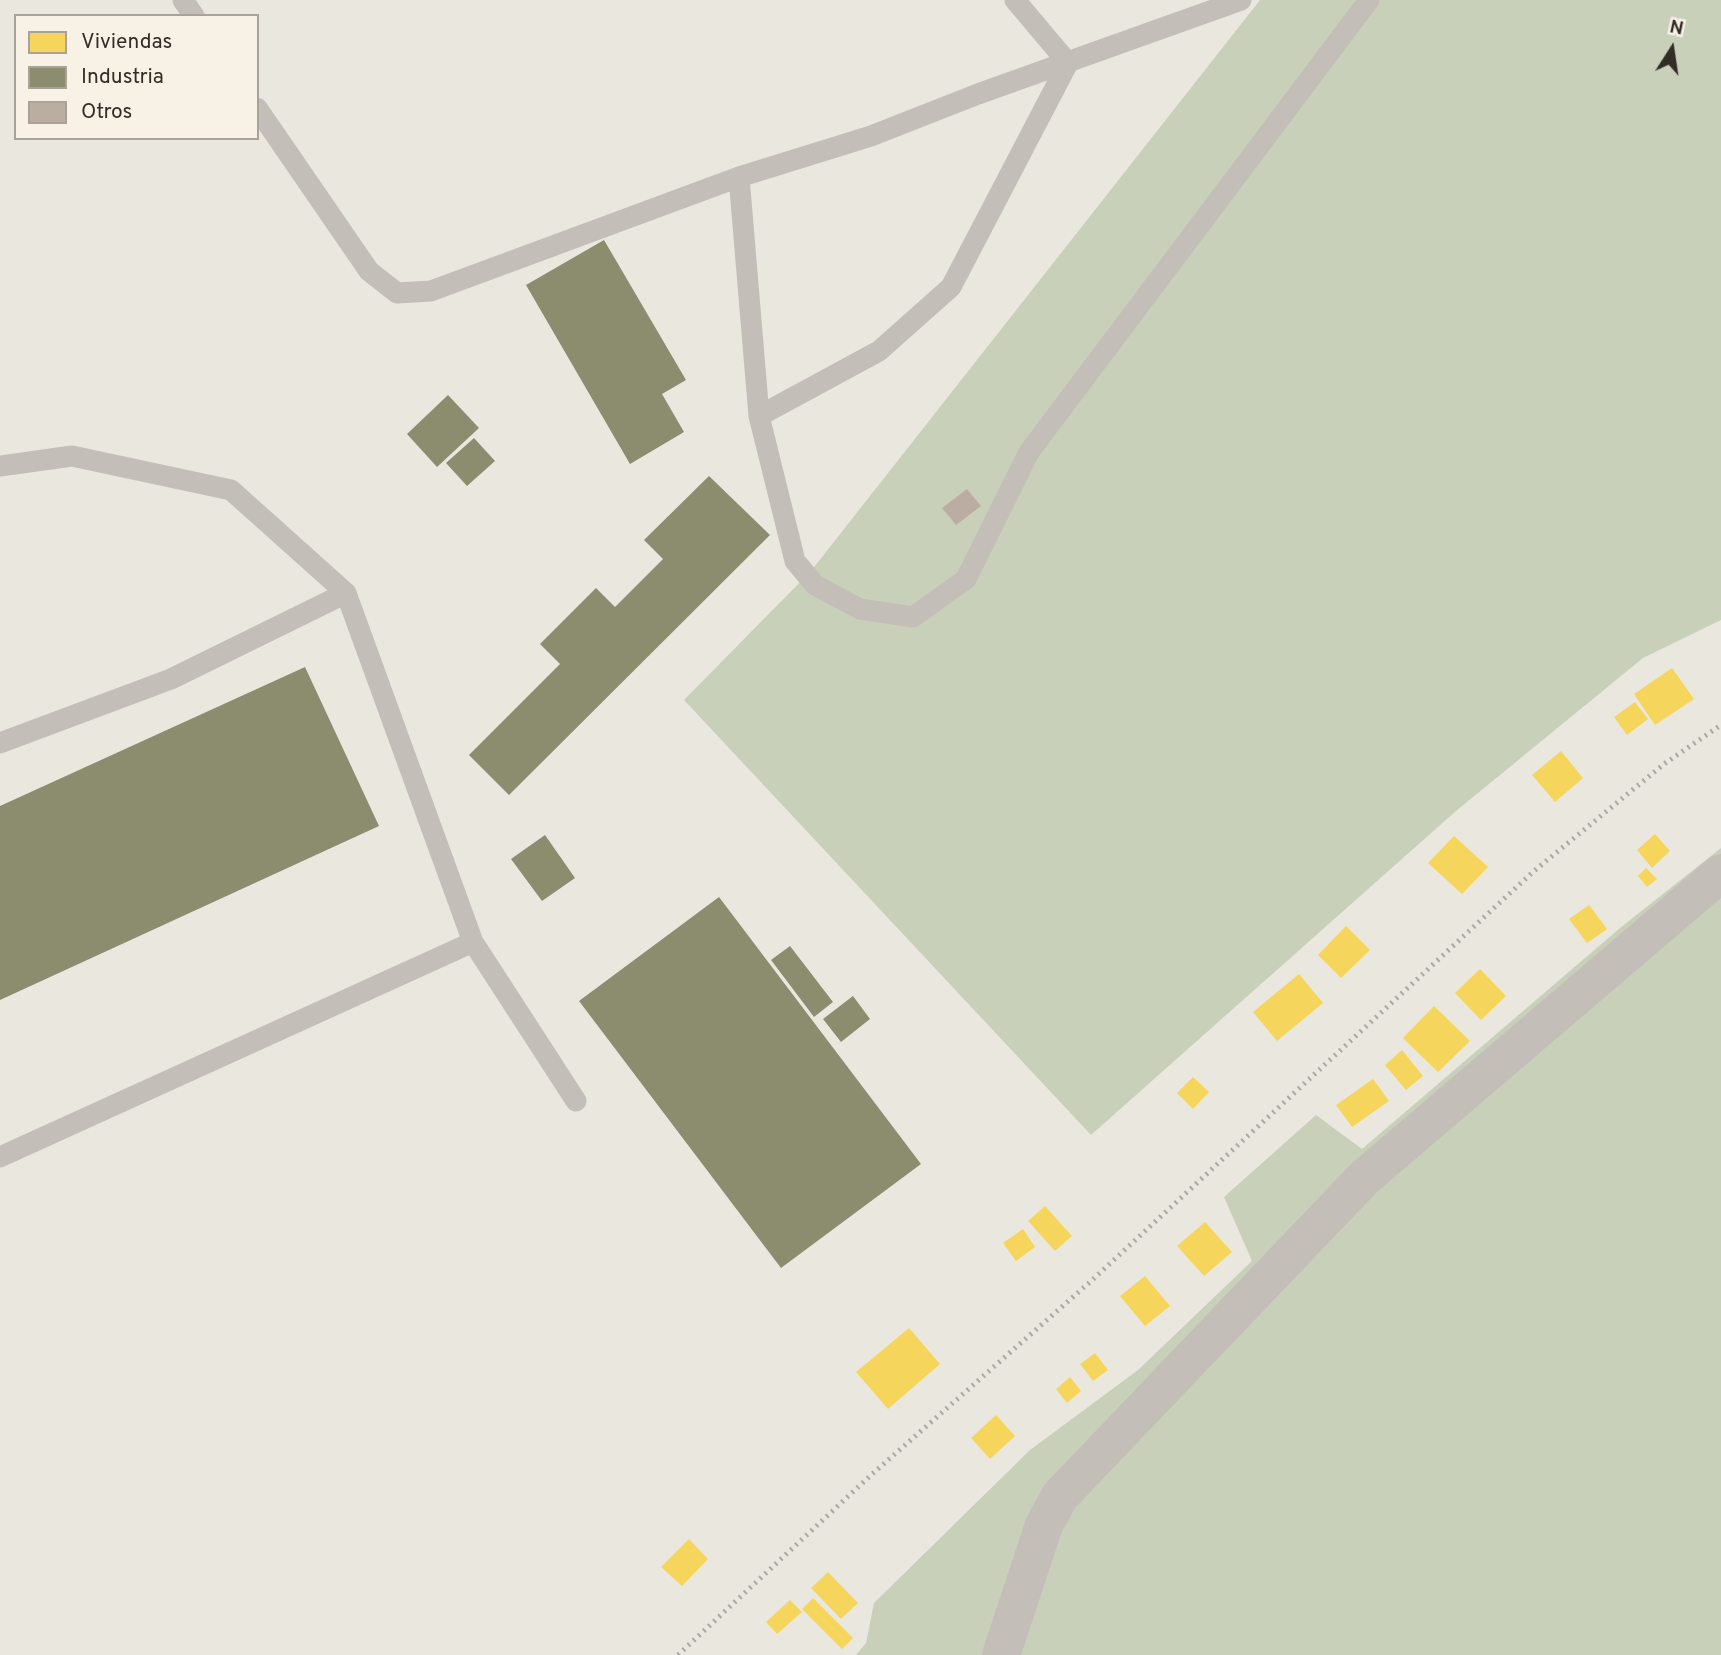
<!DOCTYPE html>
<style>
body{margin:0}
#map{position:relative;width:1721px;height:1655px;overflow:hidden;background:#eae7df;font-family:Overpass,sans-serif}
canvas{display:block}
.legend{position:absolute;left:14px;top:14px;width:245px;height:126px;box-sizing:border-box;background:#f7f1e6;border:2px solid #a9a29a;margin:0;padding:9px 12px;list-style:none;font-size:21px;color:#332c27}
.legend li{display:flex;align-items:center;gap:14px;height:35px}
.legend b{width:35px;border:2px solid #a9a29a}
.north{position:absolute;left:1637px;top:14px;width:70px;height:70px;-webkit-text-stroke:5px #f7f1e6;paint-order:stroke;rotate:12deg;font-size:19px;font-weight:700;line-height:28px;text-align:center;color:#332c27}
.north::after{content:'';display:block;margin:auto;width:24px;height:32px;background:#332c27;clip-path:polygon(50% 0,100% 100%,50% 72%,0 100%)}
</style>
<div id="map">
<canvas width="1721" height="1655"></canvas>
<ul class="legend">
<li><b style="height:19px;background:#f6d55c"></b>Viviendas</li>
<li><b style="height:19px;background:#8c8c6e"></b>Industria</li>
<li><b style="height:19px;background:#bcada2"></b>Otros</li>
</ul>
<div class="north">N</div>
</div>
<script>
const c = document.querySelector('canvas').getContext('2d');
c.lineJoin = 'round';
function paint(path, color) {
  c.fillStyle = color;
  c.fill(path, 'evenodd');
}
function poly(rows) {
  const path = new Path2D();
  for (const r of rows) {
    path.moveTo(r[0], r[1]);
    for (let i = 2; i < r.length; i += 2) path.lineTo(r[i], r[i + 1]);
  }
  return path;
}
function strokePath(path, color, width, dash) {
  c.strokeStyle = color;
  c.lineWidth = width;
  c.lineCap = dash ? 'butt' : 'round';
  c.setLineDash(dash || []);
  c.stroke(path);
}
paint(poly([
 [1260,0,1721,0,1721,620,1643,658,1456,811,1091,1135,684,700,811,571],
 [1721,848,1721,1655,856,1655,866,1643,874,1603,1030,1450,1138,1370,1252,1261,1224,1197,1316,1115,1362,1149,1620,928]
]), '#c9d0ba');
paint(poly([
 [1672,668,1694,699,1655,725,1634,694],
 [1635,702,1648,719,1627,735,1614,717],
 [1561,751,1583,778,1555,802,1532,775],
 [1655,834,1670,851,1652,868,1637,850],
 [1454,836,1488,867,1462,894,1428,863],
 [1646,868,1657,879,1647,887,1638,876],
 [1589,905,1607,929,1587,943,1569,919],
 [1346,926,1370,950,1341,978,1318,955],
 [1480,969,1506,996,1481,1020,1455,993],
 [1299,974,1323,1003,1277,1041,1253,1012],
 [1434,1006,1470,1041,1438,1072,1403,1038],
 [1402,1050,1423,1076,1406,1090,1385,1065],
 [1193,1077,1209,1092,1193,1109,1177,1093],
 [1373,1079,1389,1101,1352,1127,1336,1105],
 [1045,1206,1072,1236,1055,1251,1028,1221],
 [1205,1222,1232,1252,1204,1276,1177,1246],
 [1023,1229,1035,1247,1016,1261,1003,1243],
 [1145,1276,1170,1306,1145,1326,1120,1296],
 [909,1328,940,1364,888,1409,856,1372],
 [1095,1353,1108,1370,1093,1381,1080,1364],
 [1070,1377,1081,1391,1067,1403,1056,1389],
 [996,1415,1015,1436,990,1459,971,1438],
 [689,1539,708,1559,682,1586,661,1567],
 [828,1572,858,1603,841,1619,811,1588],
 [813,1598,853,1638,842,1649,802,1609],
 [790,1600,802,1612,777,1634,766,1622]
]), '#f6d55c');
paint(poly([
 [604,240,686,380,662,394,684,432,630,464,526,285],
 [448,395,479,428,437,467,407,434],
 [474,438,495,461,467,486,446,463],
 [709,476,770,535,509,795,469,755,560,664,540,644,596,588,615,607,663,559,644,540],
 [305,667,379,826,0,1000,0,806],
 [545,835,575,878,542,901,511,859],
 [719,897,921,1164,781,1268,579,1001],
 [790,946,833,1002,814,1017,771,960],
 [853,996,870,1019,841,1042,823,1019]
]), '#8c8c6e');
paint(poly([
 [967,489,981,506,956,525,942,508]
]), '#bcada2');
strokePath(poly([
 [183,0,194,16],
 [257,108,369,271,397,293,431,291,739,177,759,416,795,561,815,585,860,609,913,617,966,579,1029,452,1369,0],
 [739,177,871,136,978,94,1241,0],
 [759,416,879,351,951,287,1068,63,1015,0],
 [0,466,72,456,231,490,346,593,171,679,0,743],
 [346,593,473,942,576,1101],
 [0,1157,473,942]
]), '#c3beb8', 21);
strokePath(poly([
 [1001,1655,1044,1525,1060,1496,1364,1178,1721,873]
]), '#c3beb8', 38);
strokePath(poly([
 [678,1655,870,1476,1090,1282,1534,871,1664,764,1721,725]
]), '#aba7a2', 5, [2, 5]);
</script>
